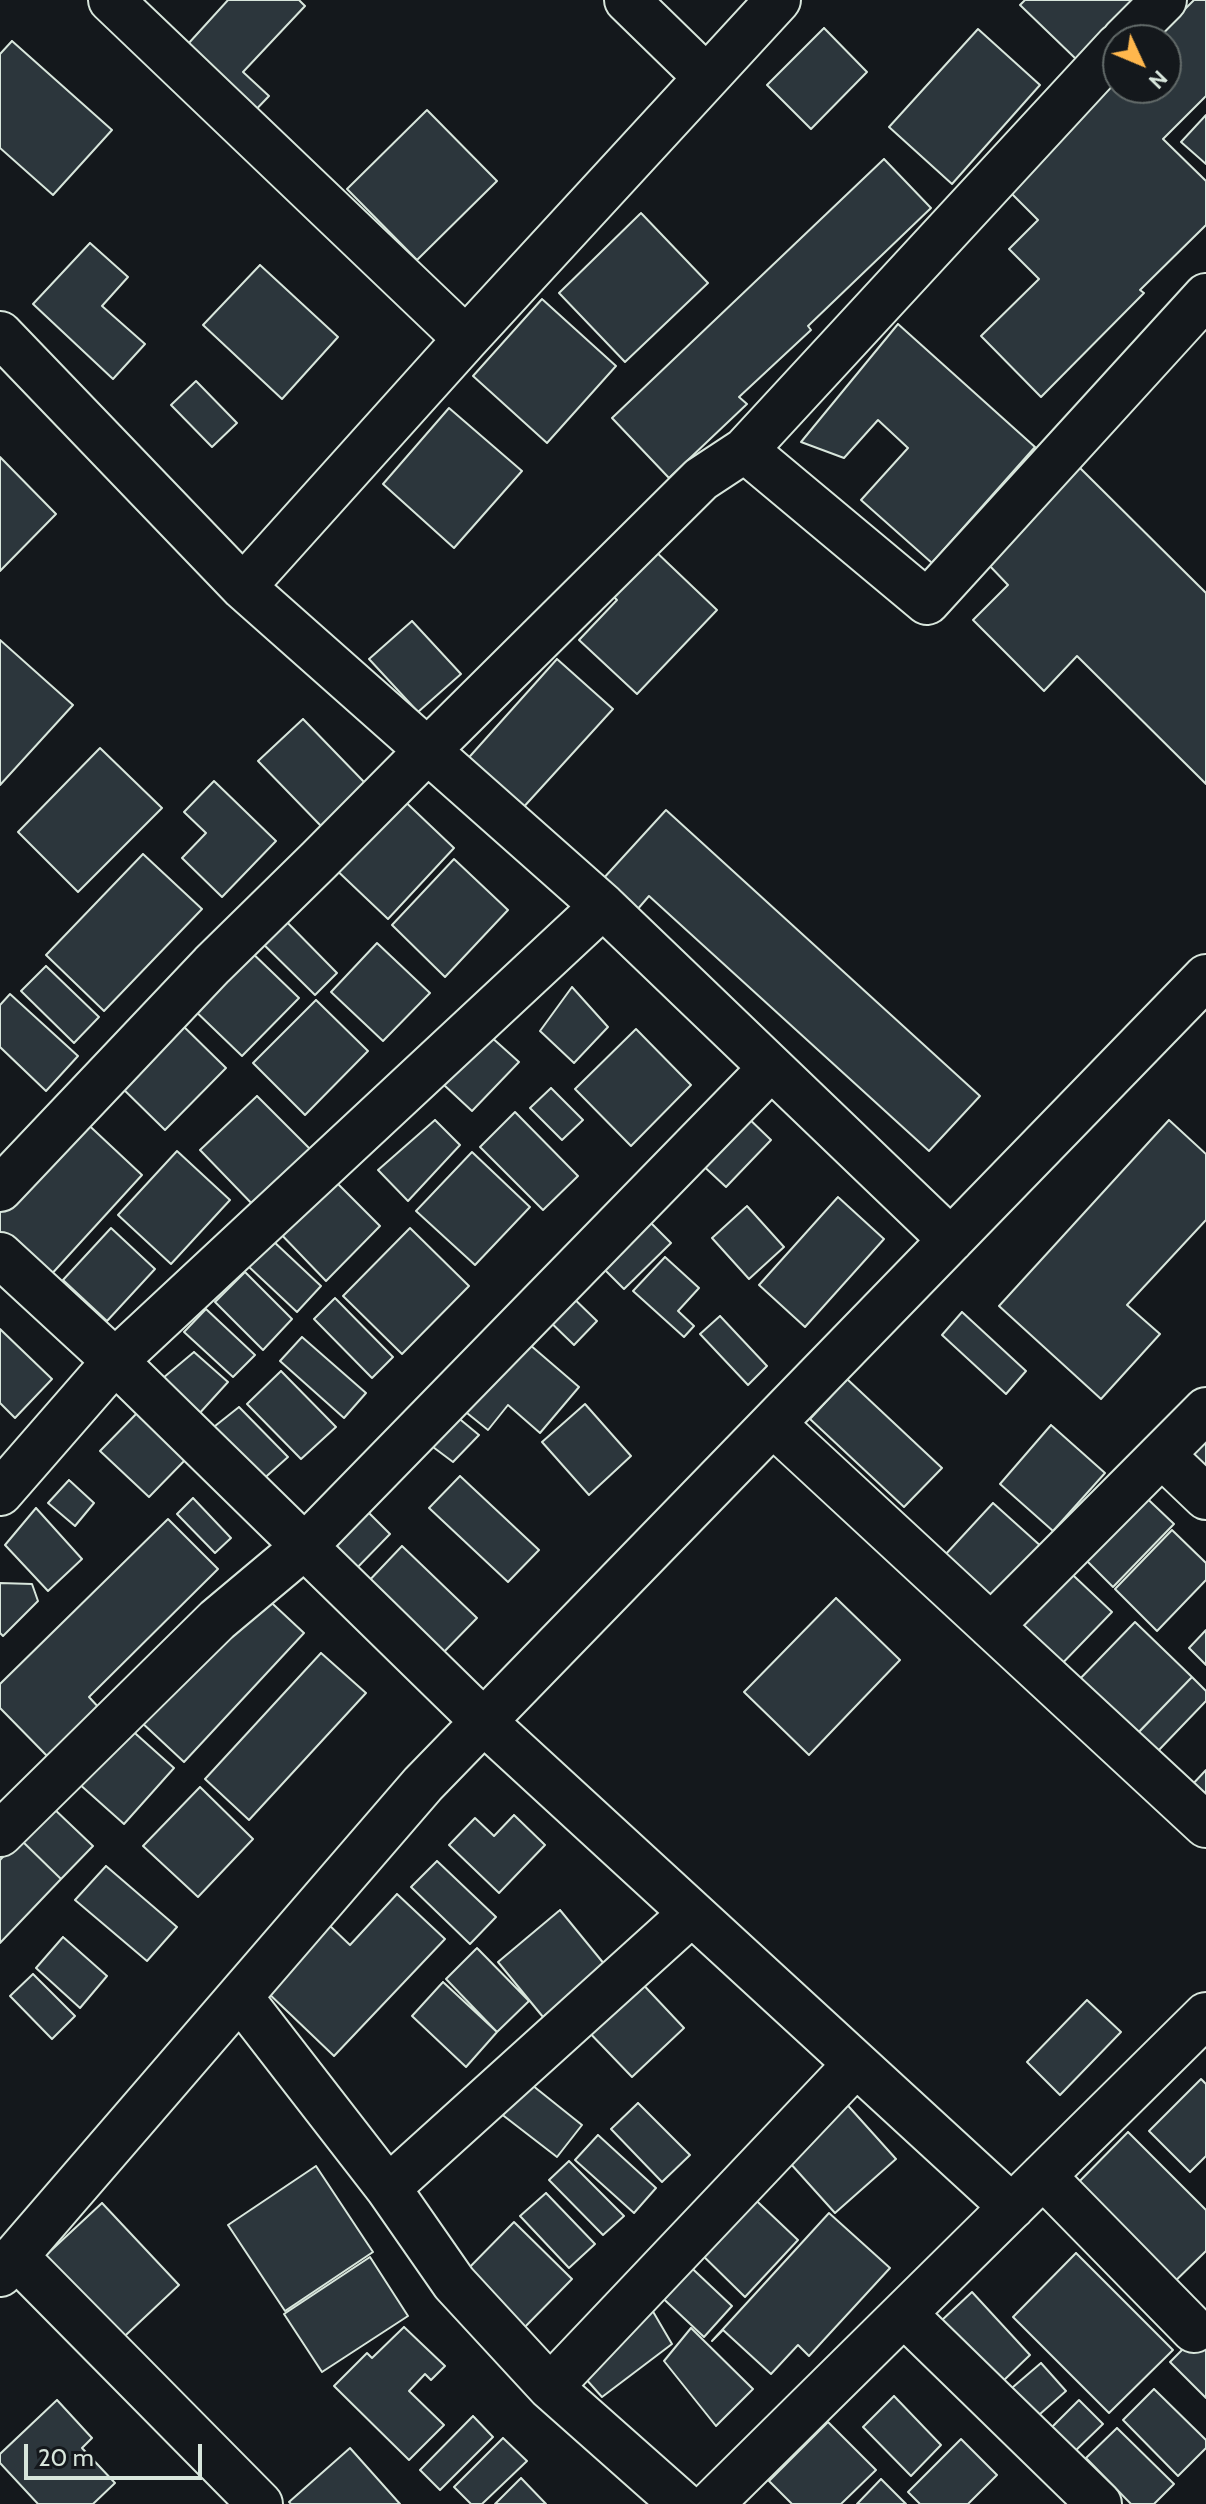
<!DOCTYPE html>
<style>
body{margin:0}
#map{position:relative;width:1206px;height:2504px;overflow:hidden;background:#14181c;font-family:Cabin,sans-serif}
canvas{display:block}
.north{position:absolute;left:1102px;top:24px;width:80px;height:80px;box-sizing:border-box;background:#14181c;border:2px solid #626a69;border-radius:50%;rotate:134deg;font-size:22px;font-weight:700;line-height:32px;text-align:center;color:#d8e6dc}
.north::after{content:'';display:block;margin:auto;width:28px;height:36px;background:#ffb74d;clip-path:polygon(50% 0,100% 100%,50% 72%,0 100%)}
.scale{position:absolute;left:24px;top:2444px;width:178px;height:36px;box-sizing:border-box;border:4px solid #d8e6dc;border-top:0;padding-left:10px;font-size:24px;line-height:28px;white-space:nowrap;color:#d8e6dc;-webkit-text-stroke:6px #14181c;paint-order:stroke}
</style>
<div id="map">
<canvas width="1206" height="2504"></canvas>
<div class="north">N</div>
<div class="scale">20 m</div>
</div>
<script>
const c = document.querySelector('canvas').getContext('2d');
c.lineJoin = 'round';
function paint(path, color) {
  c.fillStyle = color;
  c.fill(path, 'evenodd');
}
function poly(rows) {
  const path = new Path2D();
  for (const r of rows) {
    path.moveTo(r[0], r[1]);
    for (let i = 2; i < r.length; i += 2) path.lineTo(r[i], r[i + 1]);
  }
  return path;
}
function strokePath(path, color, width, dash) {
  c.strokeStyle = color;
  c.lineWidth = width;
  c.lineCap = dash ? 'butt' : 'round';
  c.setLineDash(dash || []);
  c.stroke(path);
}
const building = poly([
 [228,0,299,0,305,6,243,72,269,96,247,119,178,55,228,0],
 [1025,0,1133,0,1077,60,1020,5,1025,0],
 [1194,0,1206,0,1206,96,1163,139,1206,181,1206,225,1140,290,1144,293,1041,397,981,336,1039,279,1009,249,1038,220,1006,188,1118,76,1118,88,1166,88,1166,40,1154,40,1194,0],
 [824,28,867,72,811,129,767,85,824,28],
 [978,29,1040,85,952,184,889,127,978,29],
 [12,41,112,130,53,195,0,148,0,54,12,41],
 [427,110,497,181,417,260,347,189,427,110],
 [1206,115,1206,164,1181,142,1206,115],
 [884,159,931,208,808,326,811,330,739,397,747,404,669,478,612,418,884,159],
 [641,213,708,283,625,362,559,293,641,213],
 [90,243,128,277,102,306,145,344,113,379,33,304,90,243],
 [260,265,338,337,282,399,203,325,260,265],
 [542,299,616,366,547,443,473,376,542,299],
 [898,324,1035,447,932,563,861,500,908,448,878,420,844,458,801,442,898,324],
 [196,381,237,423,212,447,171,405,196,381],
 [449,408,522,471,454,548,383,484,449,408],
 [0,457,56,514,0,571,0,457],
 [1080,468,1206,593,1206,784,1077,656,1044,691,973,620,1008,585,987,563,1080,468],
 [652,548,717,610,637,694,579,640,617,600,610,593,652,548],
 [412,621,461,674,418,712,369,659,412,621],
 [0,640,73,705,0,785,0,640],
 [557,659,613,709,510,822,455,773,557,659],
 [303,719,365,783,321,826,258,761,303,719],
 [100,748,162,808,78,892,18,832,100,748],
 [214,781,276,841,222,897,182,858,206,833,184,812,214,781],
 [395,792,454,848,388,919,329,863,395,792],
 [666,810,980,1096,929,1151,649,896,636,911,602,880,666,810],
 [143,854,202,909,104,1011,46,955,143,854],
 [454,859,508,910,445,977,392,925,454,859],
 [275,910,337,973,315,995,251,932,275,910],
 [377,943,430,993,383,1041,331,992,377,943],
 [245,946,299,998,242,1056,188,1004,245,946],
 [46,966,99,1017,74,1043,21,991,46,966],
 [572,987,608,1027,574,1063,540,1031,572,987],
 [10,994,78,1056,46,1091,0,1047,0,1005,10,994],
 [316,1000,368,1051,305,1115,253,1063,316,1000],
 [176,1019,226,1068,165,1130,115,1081,176,1019],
 [636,1029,691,1085,631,1146,575,1089,636,1029],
 [489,1035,519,1062,472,1111,444,1085,489,1035],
 [551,1088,583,1120,562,1140,530,1108,551,1088],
 [257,1096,313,1152,256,1208,200,1150,257,1096],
 [515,1112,578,1176,543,1210,480,1147,515,1112],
 [742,1112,771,1140,726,1187,697,1160,742,1112],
 [80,1117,142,1175,48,1278,0,1233,0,1204,80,1117],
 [435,1120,460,1145,408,1201,378,1170,435,1120],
 [1169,1120,1206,1154,1206,1220,1127,1305,1160,1334,1101,1399,999,1306,1169,1120],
 [177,1151,230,1200,171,1264,118,1215,177,1151],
 [472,1152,530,1207,475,1265,416,1211,472,1152],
 [329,1175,380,1226,326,1281,276,1229,329,1175],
 [838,1197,884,1239,805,1327,759,1285,838,1197],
 [747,1206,784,1247,749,1279,712,1238,747,1206],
 [641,1213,671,1243,624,1289,594,1259,641,1213],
 [111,1228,155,1269,107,1321,63,1280,111,1228],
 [410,1228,469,1286,402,1354,343,1296,410,1228],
 [272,1240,321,1286,297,1312,248,1266,272,1240],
 [665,1257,699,1288,678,1311,694,1326,684,1337,633,1291,665,1257],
 [245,1272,292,1319,263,1350,215,1302,245,1272],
 [563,1288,597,1321,574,1345,540,1312,563,1288],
 [335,1298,393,1357,372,1378,314,1319,335,1298],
 [206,1309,255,1355,233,1377,184,1332,206,1309],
 [962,1312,1026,1371,1006,1394,942,1335,962,1312],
 [720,1316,767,1366,748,1385,700,1334,720,1316],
 [0,1329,52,1379,15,1418,0,1403,0,1329],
 [302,1337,366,1393,344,1418,280,1361,302,1337],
 [522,1338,579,1387,540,1433,508,1405,488,1430,462,1409,522,1338],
 [194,1352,228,1382,197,1416,163,1378,194,1352],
 [281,1371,336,1427,301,1459,247,1404,281,1371],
 [847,1379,942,1468,904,1507,810,1419,847,1379],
 [585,1404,631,1456,589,1495,542,1442,585,1404],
 [239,1407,288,1457,259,1483,210,1430,239,1407],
 [139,1411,188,1457,149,1497,100,1451,139,1411],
 [456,1416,479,1435,453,1462,433,1447,456,1416],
 [1051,1425,1105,1473,1053,1531,1000,1484,1051,1425],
 [1206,1428,1206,1485,1177,1460,1206,1428],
 [460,1476,539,1550,508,1582,429,1508,460,1476],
 [69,1480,94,1503,75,1526,48,1503,69,1480],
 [1135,1487,1174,1524,1113,1587,1075,1549,1135,1487],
 [193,1498,231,1538,215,1553,177,1514,193,1498],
 [993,1503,1043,1548,995,1601,945,1555,993,1503],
 [36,1508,82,1559,48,1591,5,1545,36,1508],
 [367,1511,390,1534,353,1572,329,1542,367,1511],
 [168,1519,218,1569,89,1697,101,1710,51,1760,0,1708,0,1684,168,1519],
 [1172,1530,1206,1563,1206,1580,1157,1631,1115,1589,1172,1530],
 [402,1546,477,1618,439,1657,365,1585,402,1546],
 [1057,1560,1112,1612,1053,1673,999,1621,1057,1560],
 [0,1583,32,1584,38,1601,3,1636,0,1633,0,1583],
 [260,1592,304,1633,184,1762,139,1720,260,1592],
 [836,1598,900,1660,809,1755,744,1692,836,1598],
 [1135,1622,1192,1677,1132,1739,1075,1684,1135,1622],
 [1206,1630,1206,1665,1189,1648,1206,1630],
 [321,1653,366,1693,249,1820,205,1779,321,1653],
 [1192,1677,1206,1691,1206,1701,1157,1752,1138,1733,1192,1677],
 [127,1726,174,1768,124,1824,77,1782,127,1726],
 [1206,1770,1206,1802,1190,1787,1206,1770],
 [200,1787,253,1839,198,1897,143,1846,200,1787],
 [51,1806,93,1846,61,1879,20,1839,51,1806],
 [514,1815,545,1845,499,1893,449,1845,475,1818,494,1836,514,1815],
 [20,1839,61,1879,0,1943,0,1860,20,1839],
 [437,1861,496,1917,470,1944,411,1887,437,1861],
 [106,1866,177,1927,147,1961,75,1900,106,1866],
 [397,1894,445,1939,334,2056,265,1990,328,1924,350,1945,397,1894],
 [560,1910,605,1965,543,2017,498,1962,560,1910],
 [63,1937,107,1976,80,2008,36,1968,63,1937],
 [477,1948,529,2001,497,2032,446,1979,477,1948],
 [33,1974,75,2016,52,2039,10,1996,33,1974],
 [636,1977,684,2028,632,2077,584,2027,636,1977],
 [443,1982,497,2032,466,2067,412,2016,443,1982],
 [1087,2000,1121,2032,1060,2095,1027,2062,1087,2000],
 [1201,2079,1206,2084,1206,2156,1190,2172,1149,2131,1201,2079],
 [527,2081,582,2125,557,2157,500,2113,527,2081],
 [842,2099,896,2159,835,2213,781,2153,842,2099],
 [638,2103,690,2155,662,2182,611,2129,638,2103],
 [1128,2132,1206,2210,1206,2251,1165,2291,1067,2194,1128,2132],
 [598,2135,656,2188,634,2213,575,2160,598,2135],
 [569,2161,624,2216,603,2235,549,2180,569,2161],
 [316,2166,373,2252,285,2311,228,2225,316,2166],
 [743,2188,798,2240,745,2297,690,2243,743,2188],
 [546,2193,595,2244,569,2268,520,2216,546,2193],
 [102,2203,179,2285,111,2349,43,2258,102,2203],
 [829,2213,890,2268,809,2356,798,2345,771,2374,723,2330,712,2341,829,2213],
 [514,2222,572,2279,519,2333,462,2275,514,2222],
 [1076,2253,1173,2350,1109,2413,1013,2317,1076,2253],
 [370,2257,408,2316,322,2372,284,2314,370,2257],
 [680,2257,732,2306,704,2337,652,2288,680,2257],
 [972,2292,1030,2355,1000,2384,941,2321,972,2292],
 [648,2303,672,2344,602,2397,576,2368,648,2303],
 [1206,2326,1206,2398,1170,2362,1206,2326],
 [404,2327,445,2366,431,2380,425,2374,409,2391,444,2425,409,2460,334,2386,367,2353,372,2358,404,2327],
 [691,2328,753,2389,716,2426,664,2361,691,2328],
 [1041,2363,1066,2391,1031,2422,1006,2393,1041,2363],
 [1154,2389,1206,2440,1206,2448,1178,2476,1123,2420,1154,2389],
 [894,2396,941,2445,911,2476,863,2427,894,2396],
 [57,2400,92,2438,82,2448,115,2483,93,2504,38,2504,0,2463,0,2454,57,2400],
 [1079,2400,1103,2424,1072,2454,1049,2430,1079,2400],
 [473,2416,493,2437,440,2490,420,2470,473,2416],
 [828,2422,876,2470,841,2504,792,2504,769,2481,828,2422],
 [1117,2428,1174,2484,1154,2504,1131,2504,1086,2458,1117,2428],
 [503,2438,527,2461,482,2504,471,2504,454,2487,503,2438],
 [961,2439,997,2475,968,2504,920,2504,908,2492,961,2439],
 [350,2448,400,2504,291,2504,289,2502,350,2448],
 [521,2478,546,2504,495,2504,521,2478],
 [881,2479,906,2504,857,2504,881,2479]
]);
paint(building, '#2c363c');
strokePath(building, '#d8e6dc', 2);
const minor = poly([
 [111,0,466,339],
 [627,0,706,77],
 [1124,40,1164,0],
 [0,334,243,587,603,906,951,1240],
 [745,450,927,602,1206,296],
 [243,587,466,339,778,0],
 [0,1189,212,965,319,860,427,751,701,479,745,450,1118,46],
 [0,1255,115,1361,483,1721,1012,2207],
 [773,1424,1206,1825],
 [1162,1455,1206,1497],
 [0,1493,115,1361,603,906],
 [991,1626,1206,1410],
 [0,1834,217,1620,304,1547,770,1069],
 [240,1997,388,2188,454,2283,550,2387,682,2504],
 [1043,2176,1194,2330],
 [388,2188,692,1913],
 [15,2256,260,2504],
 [0,2274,423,1784,1206,977],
 [904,2314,1099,2504],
 [550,2387,856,2064],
 [711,2504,1206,2015]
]);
strokePath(minor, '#d8e6dc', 48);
strokePath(minor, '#14181c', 44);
</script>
